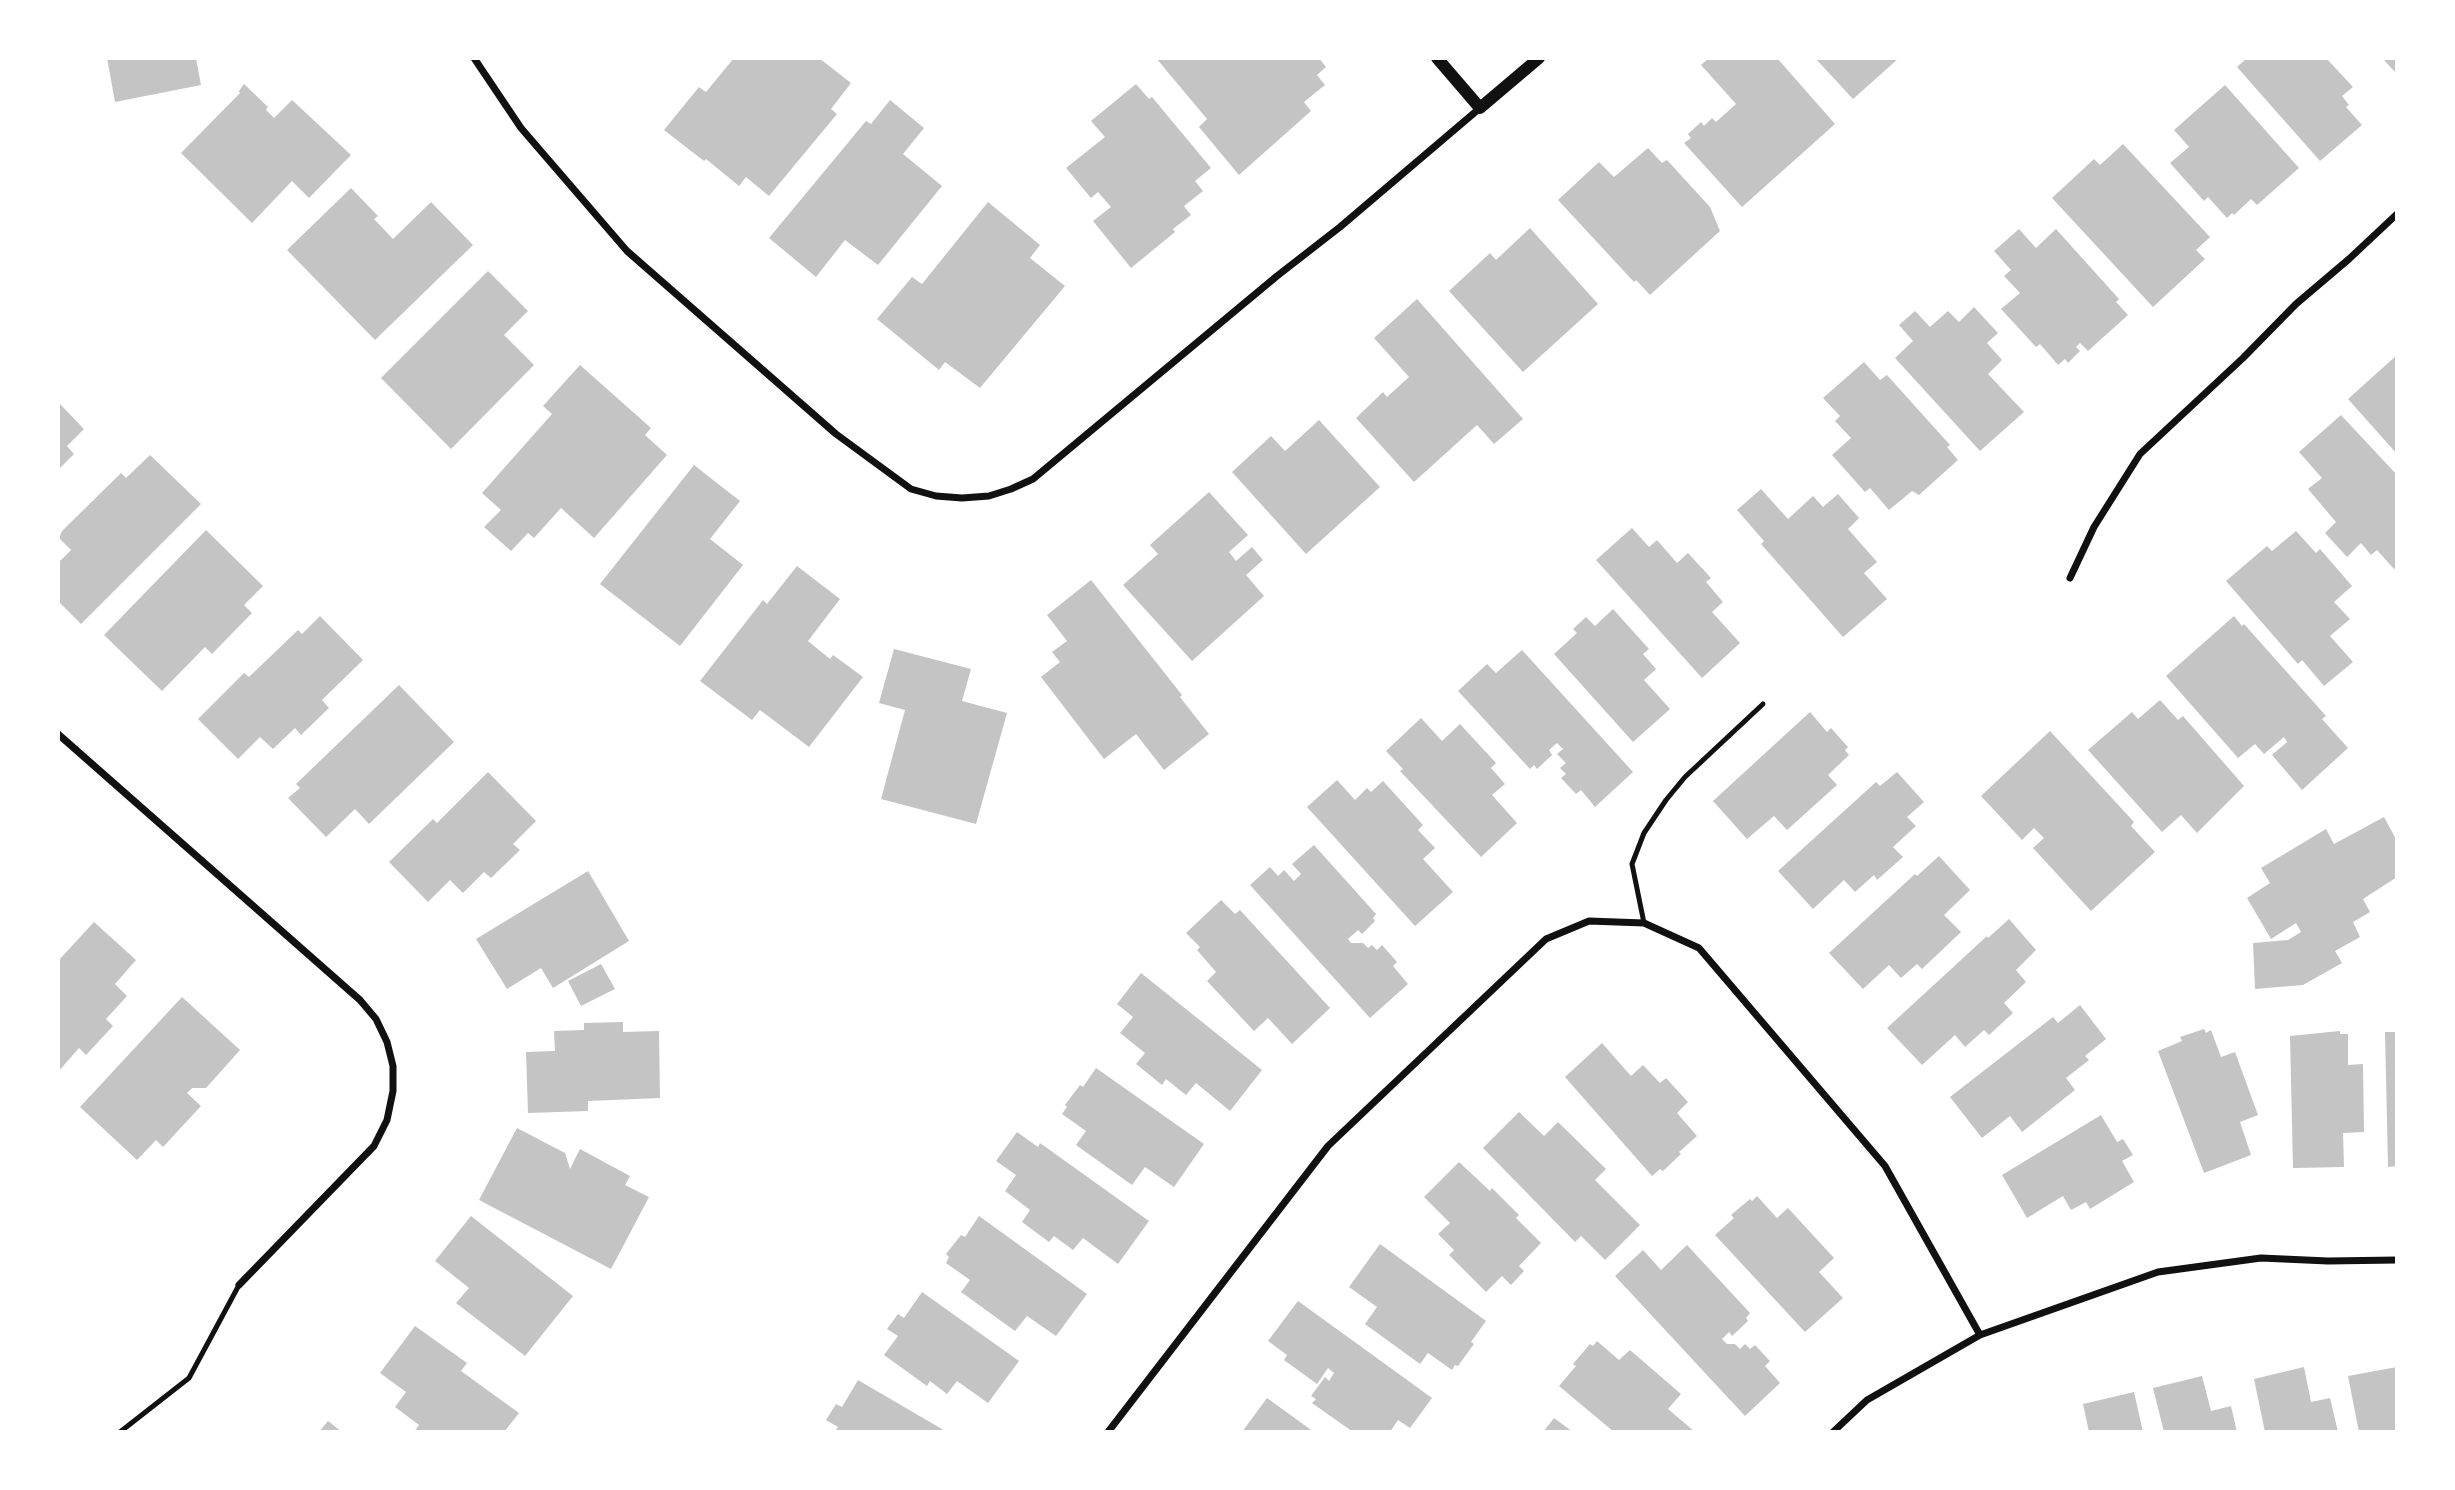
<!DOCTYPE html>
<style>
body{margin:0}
#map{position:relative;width:2455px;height:1490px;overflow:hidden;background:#fff;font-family:"PT Sans",sans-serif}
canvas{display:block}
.frame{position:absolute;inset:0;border:60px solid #fff;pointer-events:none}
</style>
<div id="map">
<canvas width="2455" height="1490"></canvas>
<div class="frame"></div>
</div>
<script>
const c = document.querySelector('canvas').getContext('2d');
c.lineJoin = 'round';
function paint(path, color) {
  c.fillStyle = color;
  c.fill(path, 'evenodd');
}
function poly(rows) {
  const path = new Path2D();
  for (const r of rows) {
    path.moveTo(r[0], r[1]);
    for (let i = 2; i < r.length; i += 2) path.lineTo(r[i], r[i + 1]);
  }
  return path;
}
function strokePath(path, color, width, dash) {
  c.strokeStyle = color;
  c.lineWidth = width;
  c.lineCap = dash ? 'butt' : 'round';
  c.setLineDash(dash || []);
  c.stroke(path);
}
paint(poly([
 [107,58,196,58,201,85,115,102],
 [734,58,819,58,851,83,831,109,837,114,769,196,746,177,739,186,706,159,704,161,664,130,699,87,706,92],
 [1156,58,1302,58,1304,60,1308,58,1319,58,1326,67,1317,75,1325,85,1304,102,1311,111,1239,175,1199,127,1207,119],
 [1709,58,1777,58,1835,124,1742,207,1684,143,1691,138,1688,134,1701,122,1704,126,1712,118,1716,122,1736,104,1701,65],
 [1815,58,1899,58,1853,99],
 [2247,58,2326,58,2353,87,2342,96,2349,105,2346,107,2362,125,2320,161,2237,67],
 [2382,58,2397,58,2397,74],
 [244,84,268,107,266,110,274,118,292,100,351,155,309,198,292,181,252,223,181,153,240,93,239,91],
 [1136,84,1149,99,1152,97,1211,168,1195,181,1203,191,1184,206,1191,215,1173,229,1175,232,1131,268,1093,221,1111,207,1098,192,1091,198,1066,168,1105,137,1091,121],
 [2225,85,2299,168,2257,205,2251,199,2234,215,2232,213,2227,218,2208,197,2204,201,2170,163,2189,147,2174,130],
 [890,100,924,128,903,154,942,186,878,265,845,240,816,277,769,238,866,121,871,124],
 [2123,144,2210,237,2196,250,2205,259,2153,307,2052,198,2094,159,2100,165],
 [1648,148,1662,163,1667,160,1710,207,1720,231,1650,295,1636,280,1634,282,1558,200,1599,162,1614,177],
 [351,188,378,216,374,219,393,239,431,202,473,245,375,340,287,250],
 [988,202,1040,245,1030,258,1065,286,980,388,945,362,939,370,877,319,912,277,922,284],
 [1530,228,1598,304,1523,372,1449,291,1490,253,1496,260],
 [2019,229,2036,248,2056,229,2119,299,2116,302,2128,315,2088,351,2080,343,2076,347,2080,351,2068,363,2065,359,2058,365,2040,344,2036,347,2001,309,2020,293,2004,276,2011,270,1994,251],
 [488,271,528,311,504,335,534,365,451,449,381,378],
 [1417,299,1523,419,1494,444,1477,425,1414,482,1356,418,1383,392,1387,397,1409,377,1374,338],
 [1974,307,1998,333,1987,343,2002,360,1988,374,2024,412,1980,451,1895,358,1913,341,1899,325,1915,311,1930,327,1948,311,1959,322],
 [2397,355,2397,454,2348,399],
 [1864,362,1880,380,1887,375,1950,445,1947,447,1958,460,1919,495,1912,491,1889,510,1870,488,1865,492,1832,455,1851,438,1835,421,1840,416,1823,398],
 [580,365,651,428,645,435,667,455,594,538,561,508,534,538,528,533,511,551,484,527,501,510,482,493,552,414,543,406],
 [58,402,84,429,67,446,74,454,58,470],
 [2341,415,2397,475,2397,567,2394,569,2377,550,2371,555,2361,543,2347,557,2325,533,2336,522,2308,489,2322,478,2299,452],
 [1319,420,1380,487,1306,554,1232,472,1271,436,1285,451],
 [150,455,201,504,81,624,58,601,58,563,71,550,59,538,62,531,121,473,126,478],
 [694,465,740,501,710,539,743,565,680,646,600,584],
 [1761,489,1788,519,1813,496,1823,507,1838,494,1859,518,1848,529,1877,562,1864,573,1887,599,1843,637,1761,544,1764,541,1737,510],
 [1209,492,1248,535,1229,552,1236,561,1252,547,1263,560,1246,575,1264,596,1192,661,1123,585,1158,554,1150,545],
 [1632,528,1649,547,1657,540,1677,563,1688,553,1711,578,1706,582,1723,602,1712,612,1740,643,1702,678,1596,560],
 [206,530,263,586,244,605,252,613,212,654,205,647,162,691,104,635],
 [2296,531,2316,553,2320,549,2352,586,2334,602,2350,619,2330,636,2353,662,2324,686,2302,660,2298,664,2226,581,2267,546,2272,551],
 [797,566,840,599,808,641,830,659,833,655,863,677,809,747,760,710,752,720,700,681,763,600,767,604],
 [1091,580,1182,695,1180,697,1209,734,1164,770,1136,734,1104,759,1041,677,1060,662,1052,652,1067,641,1047,615],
 [1613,609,1649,649,1643,654,1656,669,1644,680,1670,709,1633,742,1554,654,1577,633,1573,629,1586,617,1595,626],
 [320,616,363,660,322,700,329,708,301,735,295,728,273,749,260,737,238,759,198,719,244,673,249,677,298,630,302,634],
 [2234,616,2242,626,2244,624,2326,716,2322,719,2348,748,2302,790,2272,755,2287,742,2284,737,2264,754,2255,744,2238,758,2166,676],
 [894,649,971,669,962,701,1007,713,976,824,881,799,905,710,879,703],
 [1522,650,1633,772,1595,807,1581,790,1576,794,1561,778,1566,774,1560,768,1566,763,1557,754,1563,749,1557,743,1549,750,1552,755,1537,769,1534,765,1530,769,1458,691,1487,664,1496,673],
 [399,685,454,742,369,824,355,809,326,837,288,798,300,788,296,784],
 [2160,700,2178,720,2183,716,2244,786,2197,833,2181,815,2162,832,2088,750,2132,712,2138,719],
 [1810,712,1827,732,1831,728,1848,747,1845,750,1849,755,1828,775,1837,785,1787,830,1774,816,1747,839,1713,801],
 [1421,718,1442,741,1460,724,1496,763,1491,768,1505,784,1492,795,1517,823,1481,857,1400,771,1403,769,1386,751],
 [2050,731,2134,822,2131,826,2155,852,2091,911,2033,848,2044,838,2034,828,2022,840,1981,796],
 [488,772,536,821,513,844,520,850,491,878,484,872,463,893,450,880,428,902,389,862,433,819,437,823],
 [1897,772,1924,802,1907,817,1916,826,1893,847,1903,857,1877,880,1874,875,1855,892,1844,880,1813,909,1778,871,1876,782,1880,786],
 [1337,780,1355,800,1367,788,1371,792,1383,781,1423,825,1418,830,1435,848,1423,859,1453,892,1415,926,1307,807],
 [2384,817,2397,841,2397,877,2363,899,2370,912,2353,922,2360,937,2335,951,2342,963,2303,985,2255,989,2253,943,2288,940,2301,932,2296,923,2271,939,2247,898,2270,883,2261,868,2326,829,2334,844],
 [1314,845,1376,914,1373,918,1375,921,1362,934,1358,930,1348,939,1351,943,1363,943,1368,948,1372,945,1377,950,1382,945,1397,962,1393,966,1408,984,1370,1018,1250,885,1270,867,1278,876,1284,870,1294,881,1301,874,1292,864],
 [1939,856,1970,890,1944,915,1961,932,1922,969,1917,964,1901,978,1889,965,1863,989,1829,953,1915,874,1917,876],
 [588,871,629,941,553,988,541,968,507,989,476,939],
 [1221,900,1235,914,1240,910,1330,1008,1292,1044,1268,1018,1254,1031,1207,981,1216,972,1197,950,1200,947,1186,933],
 [2009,919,2036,950,2016,970,2026,982,2004,1003,2013,1013,1989,1035,1984,1030,1965,1047,1955,1035,1922,1065,1887,1028,1987,936,1988,938],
 [94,922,136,960,115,984,127,996,106,1019,113,1026,86,1055,79,1048,58,1072,58,961],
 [601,964,615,989,581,1006,568,981],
 [1141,973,1262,1070,1230,1111,1196,1083,1186,1095,1166,1079,1162,1085,1136,1064,1145,1053,1120,1033,1133,1017,1117,1004],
 [182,997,240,1050,206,1088,192,1088,187,1093,201,1106,163,1147,156,1140,137,1160,80,1107],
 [2080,1005,2106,1039,2085,1056,2089,1060,2066,1078,2075,1090,2022,1132,2010,1116,1982,1138,1950,1097,2053,1017,2058,1023],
 [623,1022,623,1032,659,1031,660,1098,588,1101,588,1111,528,1113,526,1052,555,1051,554,1031,584,1030,584,1023],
 [2204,1029,2206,1033,2211,1030,2221,1057,2235,1052,2258,1115,2240,1122,2251,1155,2204,1173,2158,1051,2182,1041,2180,1037],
 [2340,1031,2340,1034,2348,1034,2348,1065,2363,1064,2364,1132,2343,1133,2344,1167,2293,1168,2290,1036],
 [2385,1032,2397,1032,2397,1166,2388,1167],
 [1602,1043,1631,1076,1643,1065,1660,1083,1666,1078,1688,1102,1677,1113,1697,1136,1679,1152,1681,1154,1663,1171,1660,1169,1652,1176,1565,1077],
 [1096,1068,1204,1144,1174,1187,1145,1167,1132,1185,1076,1145,1086,1131,1062,1114,1067,1107,1065,1105,1080,1085,1083,1087],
 [1519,1112,1544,1136,1558,1122,1606,1169,1595,1180,1640,1225,1605,1260,1581,1236,1575,1242,1483,1148],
 [2101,1115,2117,1142,2123,1139,2133,1155,2122,1161,2134,1182,2090,1209,2086,1202,2071,1210,2063,1196,2027,1218,2002,1175],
 [517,1128,565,1153,570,1169,580,1149,630,1176,625,1185,649,1197,611,1269,479,1200],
 [1017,1132,1038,1147,1040,1143,1149,1221,1118,1264,1083,1238,1073,1250,1054,1236,1049,1242,1022,1222,1030,1210,1005,1191,1016,1175,996,1161],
 [1459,1162,1490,1191,1492,1188,1519,1215,1516,1218,1541,1243,1519,1266,1524,1271,1511,1285,1502,1276,1486,1292,1449,1255,1454,1250,1438,1234,1450,1223,1424,1197],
 [1757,1196,1777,1218,1788,1208,1834,1258,1819,1272,1843,1298,1805,1332,1715,1235,1734,1218,1731,1215,1750,1199,1752,1201],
 [471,1216,573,1296,525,1356,456,1303,469,1288,435,1261],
 [979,1216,1087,1294,1056,1336,1027,1316,1015,1331,961,1292,970,1280,946,1263,949,1257,946,1254,961,1235,965,1237],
 [1380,1244,1486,1321,1471,1342,1474,1344,1458,1366,1455,1365,1452,1370,1428,1353,1420,1364,1365,1324,1377,1307,1349,1287],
 [1687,1245,1750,1313,1746,1318,1748,1321,1732,1336,1729,1332,1722,1339,1727,1344,1735,1344,1740,1349,1745,1344,1750,1349,1755,1345,1770,1361,1765,1366,1780,1383,1745,1416,1615,1276,1643,1250,1661,1270],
 [922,1292,1019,1361,988,1403,957,1381,947,1394,930,1381,927,1386,884,1355,898,1336,887,1329,898,1314,904,1318],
 [1298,1301,1432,1398,1410,1428,1398,1420,1390,1432,1353,1432,1312,1403,1316,1399,1311,1396,1325,1377,1329,1381,1334,1373,1328,1368,1317,1384,1284,1360,1287,1355,1268,1341],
 [415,1326,467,1363,461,1371,519,1413,504,1432,414,1432,419,1425,395,1407,406,1392,380,1373],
 [1597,1341,1619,1360,1630,1350,1681,1394,1668,1409,1695,1432,1614,1432,1559,1386,1576,1366,1573,1364,1590,1344,1593,1346],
 [2304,1367,2311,1402,2330,1398,2338,1432,2265,1432,2254,1379],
 [2397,1367,2397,1432,2359,1432,2348,1376],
 [2202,1376,2211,1411,2231,1406,2237,1432,2164,1432,2153,1388],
 [858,1380,947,1432,835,1432,838,1427,826,1420,836,1404,842,1407],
 [2134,1392,2143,1432,2089,1432,2083,1404],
 [1267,1398,1314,1432,1242,1432],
 [1554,1418,1573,1432,1543,1432],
 [328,1421,342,1432,319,1432]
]), '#c4c4c4');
strokePath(poly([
 [1644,923,1632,864,1644,833,1666,800,1685,777,1763,704],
 [120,1432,189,1378,239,1285]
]), '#111', 5);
strokePath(poly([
 [474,58,521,128,627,251,836,434,911,489,936,496,962,498,989,496,1011,489,1033,479,1277,276,1340,227,1480,108],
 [2070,578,2094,527,2140,454,2243,358,2296,304,2349,259,2397,214],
 [58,734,360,1000,376,1019,387,1042,393,1066,393,1091,387,1120,374,1146,239,1285],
 [1108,1432,1328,1146,1546,939,1589,921,1644,923,1699,948,1885,1166,1980,1335],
 [1833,1432,1867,1400,1980,1335,2158,1272,2261,1258,2328,1261,2397,1260]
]), '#111', 7);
strokePath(poly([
 [1437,58,1480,108,1539,58]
]), '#111', 12);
</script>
